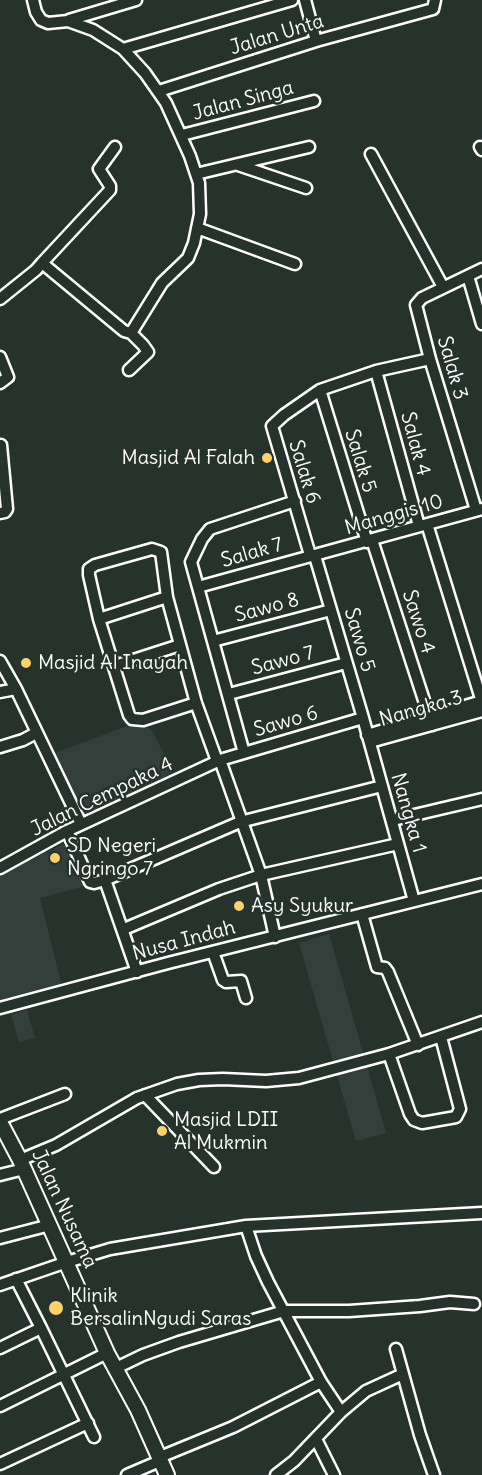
<!DOCTYPE html>
<style>
body{margin:0}
canvas{display:block;background:#26332d}
</style>
<canvas width="482" height="1475"></canvas>
<script>
const c = document.querySelector('canvas').getContext('2d');
c.lineJoin = 'round';
function paint(path, color) {
  c.fillStyle = color;
  c.fill(path, 'evenodd');
}
function poly(rows) {
  const path = new Path2D();
  for (const r of rows) {
    path.moveTo(r[0], r[1]);
    for (let i = 2; i < r.length; i += 2) path.lineTo(r[i], r[i + 1]);
  }
  return path;
}
function strokePath(path, color, width, dash) {
  c.strokeStyle = color;
  c.lineWidth = width;
  c.lineCap = dash ? 'butt' : 'round';
  c.setLineDash(dash || []);
  c.stroke(path);
}
function label(font, color, halo, rows, align = 'center') {
  c.font = font + ' Delius,sans-serif';
  c.lineWidth = 5;
  c.setLineDash([]);
  c.textBaseline = 'middle';
  c.strokeStyle = halo;
  c.fillStyle = color;
  for (const [text, x, y, turn = 0] of rows) {
    c.save();
    c.translate(x, y);
    c.rotate((+turn || 0) * Math.PI / 180);
    c.textAlign = isNaN(turn) ? turn : align;
    if (halo) c.strokeText(text, 0, 0);
    c.fillText(text, 0, 0);
    c.restore();
  }
}
paint(poly([
 [135,723,151,729,174,772,83,817,55,753],
 [68,842,89,885,40,898,62,987,0,1005,0,875],
 [329,934,386,1133,356,1141,299,943],
 [27,1010,35,1038,19,1042,11,1014]
]), '#333f3a');
const minor = poly([
 [305,0,316,41],
 [69,20,136,0],
 [123,49,292,0],
 [159,91,316,41,433,9,435,0],
 [182,135,314,101],
 [480,147,482,150],
 [371,154,443,287],
 [238,165,306,188],
 [196,174,309,147],
 [197,228,295,264],
 [42,263,110,190,110,186,99,169,115,147],
 [468,276,482,324],
 [0,299,36,270,42,263,124,331,131,333,162,283,188,258,194,243,200,214,199,183,190,156,166,103,145,73,123,49,93,30,68,21,48,23,41,20,36,12,33,0],
 [0,357,8,377,0,383],
 [129,370,148,352,143,345,131,333],
 [376,371,419,526],
 [320,390,367,542],
 [476,510,430,359,416,305,422,298,482,269],
 [0,513,5,512,7,509,1,445],
 [427,524,482,702],
 [372,540,432,725],
 [310,555,272,426,284,415,320,390,376,371,430,359],
 [315,556,363,718,414,901],
 [198,587,482,509],
 [99,619,167,597],
 [213,641,331,610],
 [0,661,16,689,81,824],
 [115,666,180,645],
 [0,692,16,689],
 [229,694,346,663],
 [196,703,143,720,132,719,129,715,99,619,89,575,89,569,95,565,152,549,161,552,167,597,196,703,217,761],
 [367,735,482,701],
 [370,742,482,711],
 [0,747,23,740,36,733],
 [244,753,191,562,202,539,210,529,295,501],
 [220,760,261,875,275,937],
 [393,820,482,799],
 [67,831,90,882,94,883,105,880,137,972],
 [0,868,67,831,220,760,363,718],
 [105,880,240,822,382,786],
 [362,914,377,967,385,968,388,972,418,1045],
 [124,929,219,889,261,875,398,844],
 [213,952,223,980,226,982,241,981,246,998],
 [0,1008,168,963,482,884],
 [389,1054,410,1114,414,1120,422,1123,456,1117,460,1109,441,1037],
 [145,1095,214,1167],
 [0,1119,65,1094],
 [20,1160,56,1145,137,1098,177,1084,199,1080,223,1079,266,1081,299,1078,389,1054,482,1022],
 [0,1175,24,1169],
 [246,1226,256,1256,268,1282,321,1382,341,1412],
 [0,1238,50,1225],
 [16,1279,41,1328],
 [0,1285,67,1262,110,1249,246,1226,482,1213],
 [0,1348,41,1328,94,1437],
 [396,1349,420,1435,434,1475],
 [116,1368,143,1355,179,1342,284,1311,349,1311,420,1306,450,1302,474,1304],
 [0,1406,107,1353],
 [316,1439,334,1475],
 [160,1457,233,1427,321,1382],
 [0,1464,88,1423],
 [127,1475,162,1460],
 [276,1475,294,1461,341,1412,366,1391,403,1374]
]);
const tertiary = poly([
 [0,1122,20,1160,107,1353,138,1410,167,1475]
]);
strokePath(minor, '#fff', 15);
strokePath(tertiary, '#fff', 18);
strokePath(minor, '#26332d', 10);
strokePath(tertiary, '#26332d', 14);
for (const [x, y, r, color] of [
 [267,458,6,"#ffd166"],
 [26,663,6,"#ffd166"],
 [55,858,6,"#ffd166"],
 [239,906,6,"#ffd166"],
 [162,1131,6,"#ffd166"],
 [56,1308,8,"#ffd166"]
]) {
  const dot = new Path2D();
  dot.arc(x, y, r, 0, 2 * Math.PI);
  c.fillStyle = color;
  c.fill(dot);
  strokePath(dot, '#26332d', 2);
}
label('20px', '#fff', '#26332d', [
 ["Jalan Unta",277,35,-17],
 ["Jalan Singa",243,101,-15],
 ["Salak 3",452,368,74],
 ["Salak 4",415,444,75],
 ["Salak 5",360,461,73],
 ["Salak 6",304,472,73],
 ["Manggis 10",394,515,-16],
 ["Salak 7",252,553,-16],
 ["Sawo 8",267,608,-15],
 ["Sawo 4",418,622,72],
 ["Sawo 5",359,640,74],
 ["Sawo 7",283,661,-15],
 ["Nangka 3",421,709,-16],
 ["Sawo 6",286,722,-16],
 ["Jalan Cempaka 4",102,797,-26],
 ["Nangka 1",408,813,74],
 ["Nusa Indah",184,941,-15],
 ["Jalan Nusama",64,1209,65]
]);
label('20px', '#fff', '#26332d', [
 ["Masjid Al Falah",255,458,"right"],
 ["Masjid Al Inayah",38,663],
 ["SD Negeri",67,846],
 ["Ngringo 7",67,869],
 ["Asy Syukur",251,906],
 ["Masjid LDII",174,1120],
 ["Al Mukmin",174,1143],
 ["Klinik",70,1296],
 ["BersalinNgudi Saras",70,1319]
], 'left');
</script>
